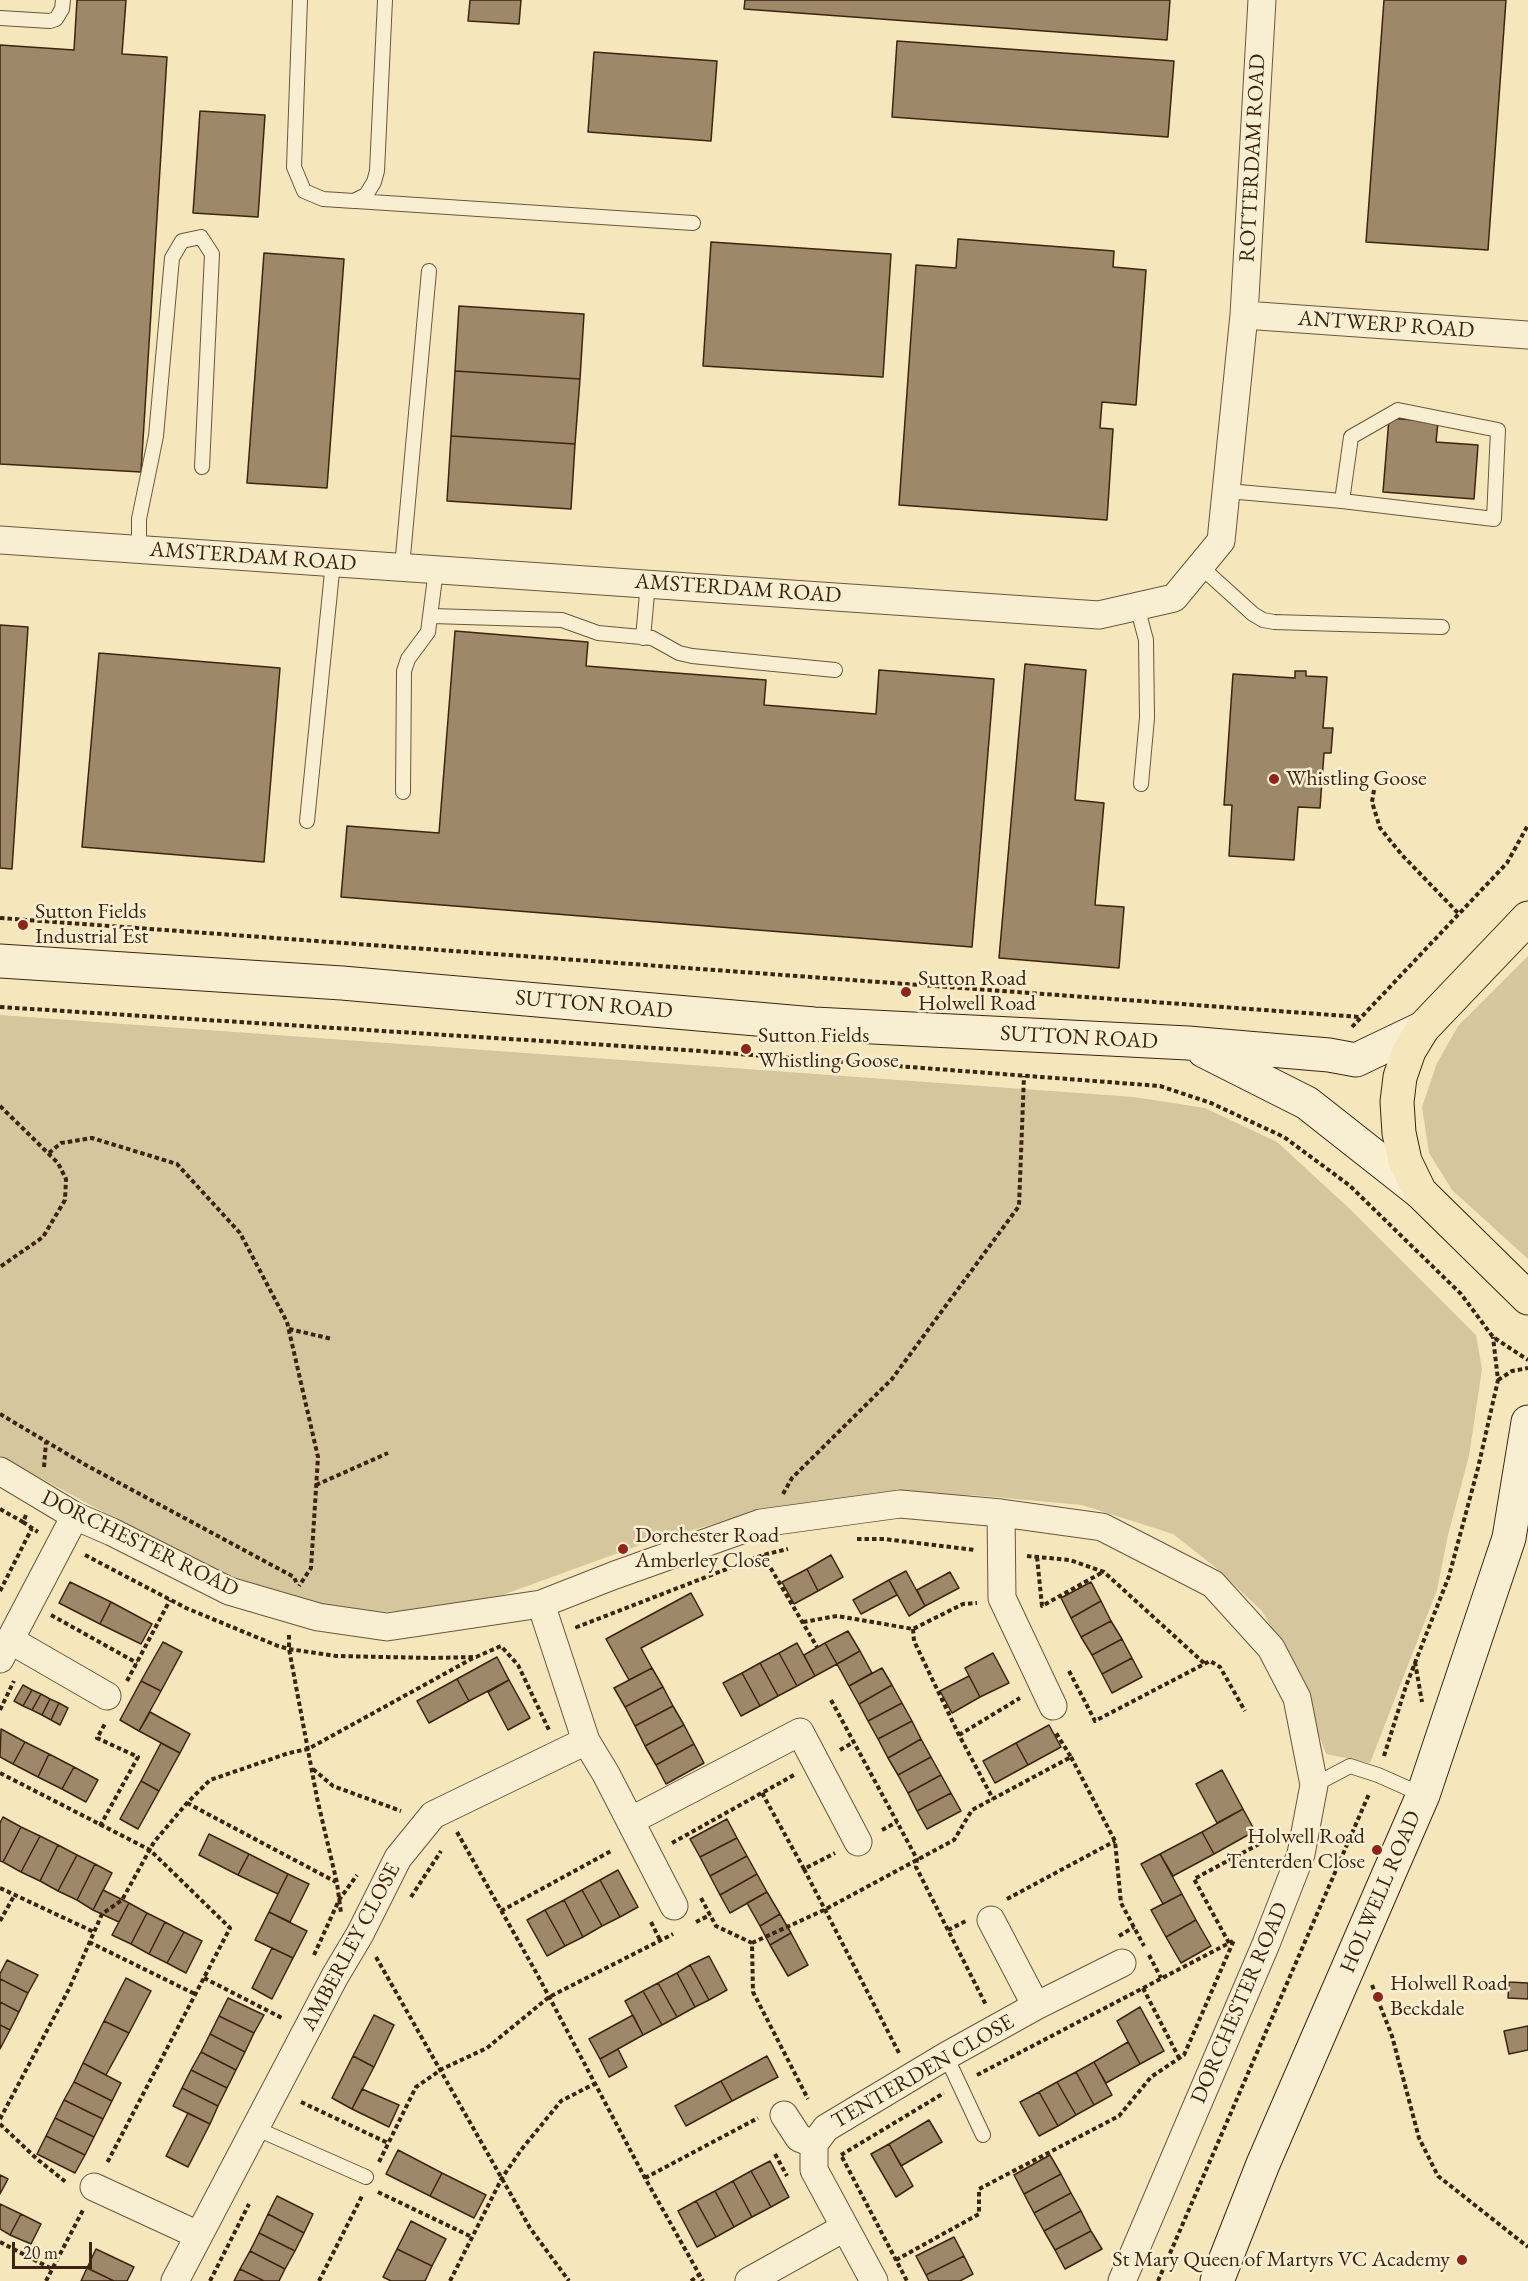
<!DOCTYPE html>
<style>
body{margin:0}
#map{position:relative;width:1528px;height:2281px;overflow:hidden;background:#f5e7bb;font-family:"EB Garamond",serif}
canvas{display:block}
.scale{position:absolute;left:12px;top:2242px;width:80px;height:27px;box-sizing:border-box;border:3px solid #3e2310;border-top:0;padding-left:8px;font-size:18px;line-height:21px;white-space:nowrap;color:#3e2310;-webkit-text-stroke:4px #f8efd3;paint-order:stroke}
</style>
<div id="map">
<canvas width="1528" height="2281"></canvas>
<div class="scale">20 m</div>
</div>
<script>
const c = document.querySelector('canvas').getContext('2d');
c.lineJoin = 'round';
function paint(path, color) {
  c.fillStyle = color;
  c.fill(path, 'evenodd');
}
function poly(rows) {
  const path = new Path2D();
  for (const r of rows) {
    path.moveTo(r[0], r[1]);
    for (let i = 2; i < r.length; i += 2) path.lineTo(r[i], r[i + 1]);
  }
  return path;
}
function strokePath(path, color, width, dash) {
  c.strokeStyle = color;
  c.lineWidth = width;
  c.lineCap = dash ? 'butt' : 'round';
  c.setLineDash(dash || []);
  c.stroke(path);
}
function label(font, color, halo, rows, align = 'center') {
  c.font = font + ' "EB Garamond",serif';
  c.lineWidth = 5;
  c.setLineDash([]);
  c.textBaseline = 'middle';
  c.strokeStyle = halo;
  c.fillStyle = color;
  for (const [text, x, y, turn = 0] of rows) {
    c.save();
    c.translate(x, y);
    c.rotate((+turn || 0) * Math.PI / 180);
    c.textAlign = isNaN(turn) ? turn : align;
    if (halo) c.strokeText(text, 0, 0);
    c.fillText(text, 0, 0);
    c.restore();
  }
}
paint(poly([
 [1528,956,1528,1259,1452,1190,1429,1153,1422,1107,1437,1063,1458,1026],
 [0,1015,1134,1097,1205,1108,1277,1142,1350,1209,1476,1335,1482,1369,1469,1456,1448,1535,1437,1590,1370,1763,1326,1754,1291,1662,1262,1611,1215,1567,1173,1534,1082,1505,972,1495,770,1508,640,1545,497,1597,428,1611,362,1612,307,1602,250,1588,142,1533,0,1456]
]), '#d6c69e');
const building = poly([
 [77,0,126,0,122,54,167,57,141,472,0,464,0,45,74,50,77,0],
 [470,0,521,0,519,24,468,21,470,0],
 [745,0,1170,0,1167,40,744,9,745,0],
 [1384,0,1506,0,1488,250,1366,242,1384,0],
 [897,41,1174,61,1168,137,892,117,897,41],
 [594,52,717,61,711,141,588,132,594,52],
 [200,111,265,115,258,217,193,213,200,111],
 [958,239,1114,251,1113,267,1146,270,1136,405,1102,402,1100,428,1113,429,1107,520,899,505,916,265,956,268,958,239],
 [711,242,891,254,883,377,703,366,711,242],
 [264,253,344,259,327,488,247,483,264,253],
 [459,306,584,314,580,379,455,371,459,306],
 [455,371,580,379,575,444,451,436,455,371],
 [1389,418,1438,422,1436,442,1478,445,1474,499,1383,492,1389,418],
 [451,436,575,444,571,509,447,501,451,436],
 [0,625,28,627,12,869,0,868,0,625],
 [455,631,588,642,586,666,766,680,764,705,876,714,879,670,994,679,972,947,341,897,347,826,439,833,455,631],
 [99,653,280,668,264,862,82,847,99,653],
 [1025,664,1086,670,1075,800,1104,803,1095,905,1124,907,1119,968,999,958,1025,664],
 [1295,671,1306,671,1306,676,1327,677,1323,728,1333,728,1331,753,1324,753,1320,808,1298,807,1294,860,1229,856,1232,805,1224,805,1233,674,1295,678,1295,671],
 [831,1555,843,1577,818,1591,807,1569,831,1555],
 [807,1569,818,1591,794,1604,782,1582,807,1569],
 [906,1571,925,1606,909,1616,889,1580,906,1571],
 [950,1572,959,1588,925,1606,917,1590,950,1572],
 [889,1580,897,1595,861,1614,853,1600,889,1580],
 [70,1582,111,1602,100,1624,59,1603,70,1582],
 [1091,1582,1101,1601,1071,1618,1061,1598,1091,1582],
 [691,1593,703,1615,641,1648,652,1668,629,1680,606,1639,691,1593],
 [1101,1601,1111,1621,1081,1637,1071,1618,1101,1601],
 [111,1602,152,1624,141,1644,100,1624,111,1602],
 [1111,1621,1122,1639,1092,1655,1081,1637,1111,1621],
 [848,1631,860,1651,837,1664,825,1643,848,1631],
 [1122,1639,1132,1658,1102,1674,1092,1655,1122,1639],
 [163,1642,182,1652,161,1691,141,1681,163,1642],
 [797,1643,815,1676,797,1686,779,1653,797,1643],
 [825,1643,837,1664,815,1676,804,1655,825,1643],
 [860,1651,872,1673,849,1686,837,1664,860,1651],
 [779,1653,797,1686,778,1696,760,1663,779,1653],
 [993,1653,1009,1683,980,1697,965,1668,993,1653],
 [497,1657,509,1680,469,1701,457,1679,497,1657],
 [1132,1658,1142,1677,1112,1693,1102,1674,1132,1658],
 [760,1663,778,1696,760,1706,742,1673,760,1663],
 [652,1668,663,1687,625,1707,614,1688,652,1668],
 [882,1668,892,1685,859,1704,849,1686,882,1668],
 [742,1673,760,1706,741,1716,723,1683,742,1673],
 [969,1676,980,1697,952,1713,940,1691,969,1676],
 [457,1679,469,1701,429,1723,417,1701,457,1679],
 [509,1680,530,1718,508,1730,488,1692,509,1680],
 [141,1681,161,1691,139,1731,120,1720,141,1681],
 [23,1685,32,1690,23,1706,14,1701,23,1685],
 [892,1685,902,1703,868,1721,859,1704,892,1685],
 [663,1687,673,1706,635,1726,625,1707,663,1687],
 [32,1690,41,1694,32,1710,23,1706,32,1690],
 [41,1694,50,1699,42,1715,32,1710,41,1694],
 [50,1699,59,1703,51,1720,42,1715,50,1699],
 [59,1703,68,1708,60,1725,51,1720,59,1703],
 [902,1703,912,1721,878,1739,868,1721,902,1703],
 [673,1706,684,1725,645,1746,635,1726,673,1706],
 [150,1712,190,1734,180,1753,139,1731,150,1712],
 [912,1721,921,1739,888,1758,878,1739,912,1721],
 [684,1725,694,1744,656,1765,645,1746,684,1725],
 [1049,1725,1061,1747,1028,1765,1016,1743,1049,1725],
 [1,1729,25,1742,13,1764,0,1757,1,1729],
 [921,1739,931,1757,898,1775,888,1758,921,1739],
 [25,1742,49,1754,38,1777,13,1764,25,1742],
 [161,1743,180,1753,159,1791,141,1781,161,1743],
 [1016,1743,1028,1765,995,1783,983,1761,1016,1743],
 [694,1744,704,1763,666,1784,656,1765,694,1744],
 [49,1754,74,1767,62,1789,38,1777,49,1754],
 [931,1757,941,1775,908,1793,898,1775,931,1757],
 [74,1767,98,1780,86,1802,62,1789,74,1767],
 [1222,1770,1243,1809,1217,1823,1196,1784,1222,1770],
 [941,1775,951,1793,917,1811,908,1793,941,1775],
 [141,1781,159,1791,138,1829,120,1819,141,1781],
 [951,1793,961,1811,927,1829,917,1811,951,1793],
 [1243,1809,1255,1831,1214,1854,1202,1832,1243,1809],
 [3,1817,21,1827,3,1862,0,1861,0,1823,3,1817],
 [727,1819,737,1838,700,1857,690,1839,727,1819],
 [21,1827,40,1836,21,1872,3,1862,21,1827],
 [1202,1832,1214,1854,1173,1876,1160,1854,1202,1832],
 [209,1834,249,1854,238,1875,199,1855,209,1834],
 [40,1836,58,1845,40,1881,21,1872,40,1836],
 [737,1838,747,1856,710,1876,700,1857,737,1838],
 [58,1845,77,1855,58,1891,40,1881,58,1845],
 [249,1854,288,1874,278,1894,238,1875,249,1854],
 [1160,1854,1182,1894,1163,1904,1141,1864,1160,1854],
 [77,1855,95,1864,77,1900,58,1891,77,1855],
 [747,1856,757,1874,720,1895,710,1876,747,1856],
 [95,1864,112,1873,93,1910,77,1900,95,1864],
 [618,1870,638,1907,620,1917,600,1880,618,1870],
 [288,1874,309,1884,290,1922,269,1912,288,1874],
 [757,1874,767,1892,730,1913,720,1895,757,1874],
 [600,1880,620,1917,602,1926,582,1890,600,1880],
 [103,1890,129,1903,119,1922,93,1910,103,1890],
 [582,1890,602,1926,583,1937,564,1900,582,1890],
 [767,1892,780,1914,760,1926,747,1903,767,1892],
 [1182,1894,1196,1920,1166,1937,1151,1910,1182,1894],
 [564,1900,583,1937,565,1946,545,1910,564,1900],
 [129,1903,147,1913,131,1944,112,1935,129,1903],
 [545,1910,565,1946,547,1956,527,1920,545,1910],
 [269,1912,307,1931,293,1958,255,1940,269,1912],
 [147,1913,165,1922,149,1954,131,1944,147,1913],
 [780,1914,791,1933,770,1945,760,1926,780,1914],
 [1196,1920,1211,1946,1181,1963,1166,1937,1196,1920],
 [165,1922,184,1932,167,1963,149,1954,165,1922],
 [184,1932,202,1941,186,1973,167,1963,184,1932],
 [791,1933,808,1965,788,1976,770,1945,791,1933],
 [272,1948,293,1958,272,1999,252,1988,272,1948],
 [709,1956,727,1990,709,2000,690,1965,709,1956],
 [7,1960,38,1975,28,1993,0,1979,0,1974,7,1960],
 [690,1965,709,2000,695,2007,677,1973,690,1965],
 [677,1973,695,2007,677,2017,658,1983,677,1973],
 [126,1978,151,1991,129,2033,104,2021,126,1978],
 [0,1979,28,1993,19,2012,0,2002,0,1979],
 [1509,1982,1528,1983,1528,1999,1508,1998,1509,1982],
 [658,1983,677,2017,662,2025,643,1991,658,1983],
 [643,1991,662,2025,643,2035,625,2001,643,1991],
 [228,1998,264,2015,254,2033,219,2016,228,1998],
 [0,2002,19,2012,10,2030,0,2025,0,2002],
 [1140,2007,1164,2051,1140,2064,1117,2021,1140,2007],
 [374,2015,394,2025,374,2067,353,2056,374,2015],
 [633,2015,643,2035,600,2059,589,2039,633,2015],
 [219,2016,254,2033,245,2052,210,2034,219,2016],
 [104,2021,129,2033,106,2075,83,2063,104,2021],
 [0,2025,10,2030,0,2049,0,2025],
 [1528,2026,1528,2050,1509,2054,1504,2031,1528,2026],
 [210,2034,245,2052,236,2070,201,2052,210,2034],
 [1128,2042,1140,2064,1106,2083,1094,2062,1128,2042],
 [618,2049,627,2067,609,2077,600,2059,618,2049],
 [201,2052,236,2070,227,2088,191,2070,201,2052],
 [353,2056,374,2067,352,2109,332,2098,353,2056],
 [767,2056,778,2077,732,2101,721,2081,767,2056],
 [1094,2062,1112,2095,1094,2105,1076,2072,1094,2062],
 [83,2063,121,2083,112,2101,74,2082,83,2063],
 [191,2070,227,2088,218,2106,182,2088,191,2070],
 [1076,2072,1094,2105,1076,2115,1057,2082,1076,2072],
 [721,2081,732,2101,686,2126,675,2106,721,2081],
 [74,2082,112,2101,103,2119,64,2100,74,2082],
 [1057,2082,1076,2115,1058,2126,1039,2092,1057,2082],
 [182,2088,218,2106,210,2124,173,2106,182,2088],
 [362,2089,399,2105,389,2127,352,2109,362,2089],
 [1039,2092,1058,2126,1039,2136,1020,2102,1039,2092],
 [64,2100,103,2119,94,2137,55,2118,64,2100],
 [188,2113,210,2124,188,2167,166,2156,188,2113],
 [55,2118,94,2137,85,2155,46,2136,55,2118],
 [929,2120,942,2142,901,2166,889,2144,929,2120],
 [46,2136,85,2155,75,2173,37,2154,46,2136],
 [889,2144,913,2186,896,2197,871,2154,889,2144],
 [398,2150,442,2173,430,2196,386,2174,398,2150],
 [1050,2155,1061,2174,1024,2194,1014,2175,1050,2155],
 [770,2161,789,2197,771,2207,751,2171,770,2161],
 [751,2171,771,2207,752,2217,733,2181,751,2171],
 [442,2173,486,2195,474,2218,430,2196,442,2173],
 [1061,2174,1071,2193,1034,2213,1024,2194,1061,2174],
 [0,2175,8,2179,0,2194,0,2175],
 [733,2181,752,2217,734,2227,715,2191,733,2181],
 [715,2191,734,2227,716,2237,696,2201,715,2191],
 [1071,2193,1081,2211,1044,2231,1034,2213,1071,2193],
 [277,2196,313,2214,304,2233,268,2214,277,2196],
 [696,2201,716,2237,697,2247,678,2211,696,2201],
 [0,2204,21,2214,10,2235,0,2229,0,2204],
 [1081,2211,1091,2231,1055,2250,1044,2231,1081,2211],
 [21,2214,41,2224,31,2244,10,2235,21,2214],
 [268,2214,304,2233,295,2251,259,2233,268,2214],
 [411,2221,446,2239,432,2266,397,2249,411,2221],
 [1091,2231,1102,2249,1065,2269,1055,2250,1091,2231],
 [259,2233,295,2251,285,2269,250,2251,259,2233],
 [954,2237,964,2256,926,2275,916,2256,954,2237],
 [96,2249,134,2267,127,2281,114,2281,87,2268,96,2249],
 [397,2249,432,2266,425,2281,391,2281,383,2277,397,2249],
 [250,2251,285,2269,279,2281,264,2281,240,2269,250,2251],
 [964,2256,973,2274,960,2281,929,2281,926,2275,964,2256],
 [87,2268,114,2281,81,2281,87,2268],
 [240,2269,264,2281,234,2281,240,2269]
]);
paint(building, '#9d8969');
strokePath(building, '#3e2310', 1.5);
const lane = poly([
 [300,0,294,167,304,191,323,199,354,201,366,195,374,182,377,171,385,0],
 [0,18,50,21,56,19,62,9,63,0],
 [356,201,693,223],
 [1227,491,1342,501,1351,437,1398,410,1498,430,1494,519,1342,501],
 [139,550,139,519,156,436,172,258,182,241,201,237,212,254,202,467],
 [1200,566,1253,614,1263,620,1274,622,1442,627],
 [402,567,429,271],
 [1137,606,1146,640,1147,718,1141,784],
 [432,616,562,620,598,633,652,638,679,653,692,656,835,670],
 [643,638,648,583],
 [403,792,404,671,408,659,428,632,436,570],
 [307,821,333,562],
 [1314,1785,1350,1766,1378,1775,1423,1795],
 [946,2056,983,2135],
 [255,2128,366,2177]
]);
const street = poly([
 [1244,315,1528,335],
 [0,540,1099,615,1174,598,1221,541,1244,315,1262,0],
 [0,1471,75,1516,112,1532,229,1591,318,1617,387,1627,541,1604,615,1575,761,1523,900,1504,1001,1513,1102,1527,1213,1584,1271,1648,1297,1698,1314,1785,1301,1854,1266,1944,1122,2281],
 [1001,1513,1002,1598,1053,1706],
 [541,1604,586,1741,606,1774,674,1906],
 [10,1640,107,1696],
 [0,1659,75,1516],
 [630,1821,800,1732,858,1842],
 [991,1920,1036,2006],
 [784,2115,799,2138,814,2144],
 [94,2187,198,2235],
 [175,2281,335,1976,360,1934,398,1858,433,1815,586,1741],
 [749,2281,844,2228],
 [874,2281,814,2170,814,2144,826,2128,946,2056,1036,2006,1122,1963]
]);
const secondary = poly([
 [0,961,342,983,814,1024,1188,1043,1329,1055,1356,1060,1423,1028],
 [1204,1051,1307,1103,1420,1192],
 [1217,2281,1263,2164,1423,1795,1509,1538,1528,1422]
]);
const highway = poly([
 [1528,918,1423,1028,1409,1051,1400,1077,1397,1102,1399,1133,1405,1161,1420,1192,1528,1298]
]);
strokePath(lane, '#6c543b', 16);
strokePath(street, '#6c543b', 29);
strokePath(secondary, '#3e2310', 35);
strokePath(highway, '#3e2310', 35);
strokePath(poly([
 [1374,790,1372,802,1380,828,1402,855,1459,914],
 [0,918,1360,1017],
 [0,1007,686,1050,1160,1086,1211,1103,1284,1137,1349,1185,1461,1294,1493,1337,1528,1360],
 [1352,1027,1507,863,1528,825],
 [0,1106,58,1163,66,1179,65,1200,43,1237,0,1267],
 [49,1153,61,1143,92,1138,177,1164,240,1233,287,1322,318,1457,311,1568,299,1586],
 [289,1329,332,1339],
 [1498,1380,1512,1371,1528,1368],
 [0,1414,84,1464,294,1577,297,1584],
 [44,1467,46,1442],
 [316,1485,388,1453],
 [783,1494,792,1478,892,1379,1019,1206,1024,1076],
 [0,1509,23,1522],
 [26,1515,23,1522,38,1532],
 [857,1539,884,1539,975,1550],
 [85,1555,186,1608,278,1646,289,1649,336,1656,432,1658,476,1657,501,1646,518,1665,549,1730],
 [763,1555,817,1647],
 [1027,1556,1070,1560,1104,1572,1205,1664],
 [1037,1557,1042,1606,1103,1572],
 [0,1591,32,1528],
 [51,1615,137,1663],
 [803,1622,837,1616,913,1629,963,1604,977,1603],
 [578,1628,577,1627,763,1555,788,1549],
 [913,1629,914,1641,959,1735,993,1799],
 [289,1635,289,1649,317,1798,337,1883,341,1913],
 [1415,1662,1422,1702],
 [1069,1671,1095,1721,1210,1661,1220,1667,1245,1711],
 [127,1681,170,1600],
 [831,1700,917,1859,916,1867,986,2005],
 [0,1710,14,1681],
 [959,1735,1020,1698],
 [840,1750,854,1742],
 [1384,1756,1406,1686,1449,1576,1478,1468,1498,1380,1493,1337],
 [1071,1757,1115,1841,1121,1903,1144,1946],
 [313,1769,333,1786,401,1811],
 [0,1773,150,1850,230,1928,107,2163],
 [762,1793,804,1869,835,1853],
 [187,1803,336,1882],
 [100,1826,138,1757,97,1738,106,1722],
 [882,1830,897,1822],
 [457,1832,537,1974,645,2178,703,2281],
 [672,1843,794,1775],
 [804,1869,900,2055],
 [0,1888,94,1932],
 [411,1897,441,1851],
 [701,1898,716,1926,752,1943,753,1992,808,2099],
 [1007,1899,1115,1841],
 [501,1911,613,1850],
 [0,1921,14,1896],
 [651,1922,660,1940],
 [696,1922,710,1915],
 [948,1930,966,1921],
 [1119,1936,1134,1927],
 [89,1942,195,1994],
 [752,1943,824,1910,954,1840,972,1810,1071,1757,1056,1733],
 [1229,1943,1194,1879,1261,1843],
 [314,1955,339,1900,357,1875],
 [1149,1955,1161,1978],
 [376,1957,530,2228,569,2281],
 [204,1978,282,2018],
 [1372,1985,1392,2036,1419,2138,1438,2176,1528,2247],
 [1143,1988,1179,2058],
 [977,2075,1233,1941],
 [301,2102,388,2143],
 [0,2119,69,1989,102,1914,122,1900,154,1842,187,1803,210,1780,289,1753,308,1749,475,1657],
 [0,2124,37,2159,67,2183],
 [775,2154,787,2176],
 [841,2155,944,2093],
 [842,2157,907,2281],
 [379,2162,416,2087,442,2069,487,2048,549,1997,673,1934],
 [645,2178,758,2118],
 [378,2192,472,2237],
 [0,2242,52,2269],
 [896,2260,979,2214,979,2189,1119,2116,1151,2077,1184,2055,1234,1940],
 [46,2281,83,2210],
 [210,2281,249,2204],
 [319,2281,362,2196],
 [450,2281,502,2178,521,2150,561,2101,596,2083],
 [691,2281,700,2274],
 [1158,2281,1369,1794]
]), '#3e2310', 4, [4.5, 3]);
strokePath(lane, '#f8efd3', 14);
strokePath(street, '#f8efd3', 27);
strokePath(secondary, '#f8efd3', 33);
strokePath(highway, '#f5e7bb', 33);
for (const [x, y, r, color] of [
 [1274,779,6,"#8f2418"],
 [23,925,6,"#8f2418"],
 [906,992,6,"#8f2418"],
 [746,1049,6,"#8f2418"],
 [623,1549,6,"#8f2418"],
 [1377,1850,6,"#8f2418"],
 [1378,1997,6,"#8f2418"],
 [1462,2260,6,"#8f2418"]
]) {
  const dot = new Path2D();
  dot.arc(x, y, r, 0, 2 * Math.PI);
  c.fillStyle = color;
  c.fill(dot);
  strokePath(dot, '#f8efd3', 2);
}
label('22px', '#3e2310', '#f8efd3', [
 ["ROTTERDAM ROAD",1253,158,-87],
 ["ANTWERP ROAD",1386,325,4],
 ["AMSTERDAM ROAD",253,557,4],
 ["AMSTERDAM ROAD",738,589,4],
 ["SUTTON ROAD",594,1005,5],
 ["SUTTON ROAD",1079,1038,3],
 ["DORCHESTER ROAD",140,1544,26],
 ["HOLWELL ROAD",1381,1892,-67],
 ["AMBERLEY CLOSE",351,1947,-62],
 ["DORCHESTER ROAD",1240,2003,-67],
 ["TENTERDEN CLOSE",923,2072,-30]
]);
label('22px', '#3e2310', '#f8efd3', [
 ["Whistling Goose",1286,779],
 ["Sutton Fields",35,912],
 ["Industrial Est",35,937],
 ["Sutton Road",918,979],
 ["Holwell Road",918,1004],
 ["Sutton Fields",758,1036],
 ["Whistling Goose",758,1061],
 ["Dorchester Road",635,1536],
 ["Amberley Close",635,1561],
 ["Holwell Road",1365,1837,"right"],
 ["Tenterden Close",1365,1862,"right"],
 ["Holwell Road",1390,1984],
 ["Beckdale",1390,2009],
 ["St Mary Queen of Martyrs VC Academy",1450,2260,"right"]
], 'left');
</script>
